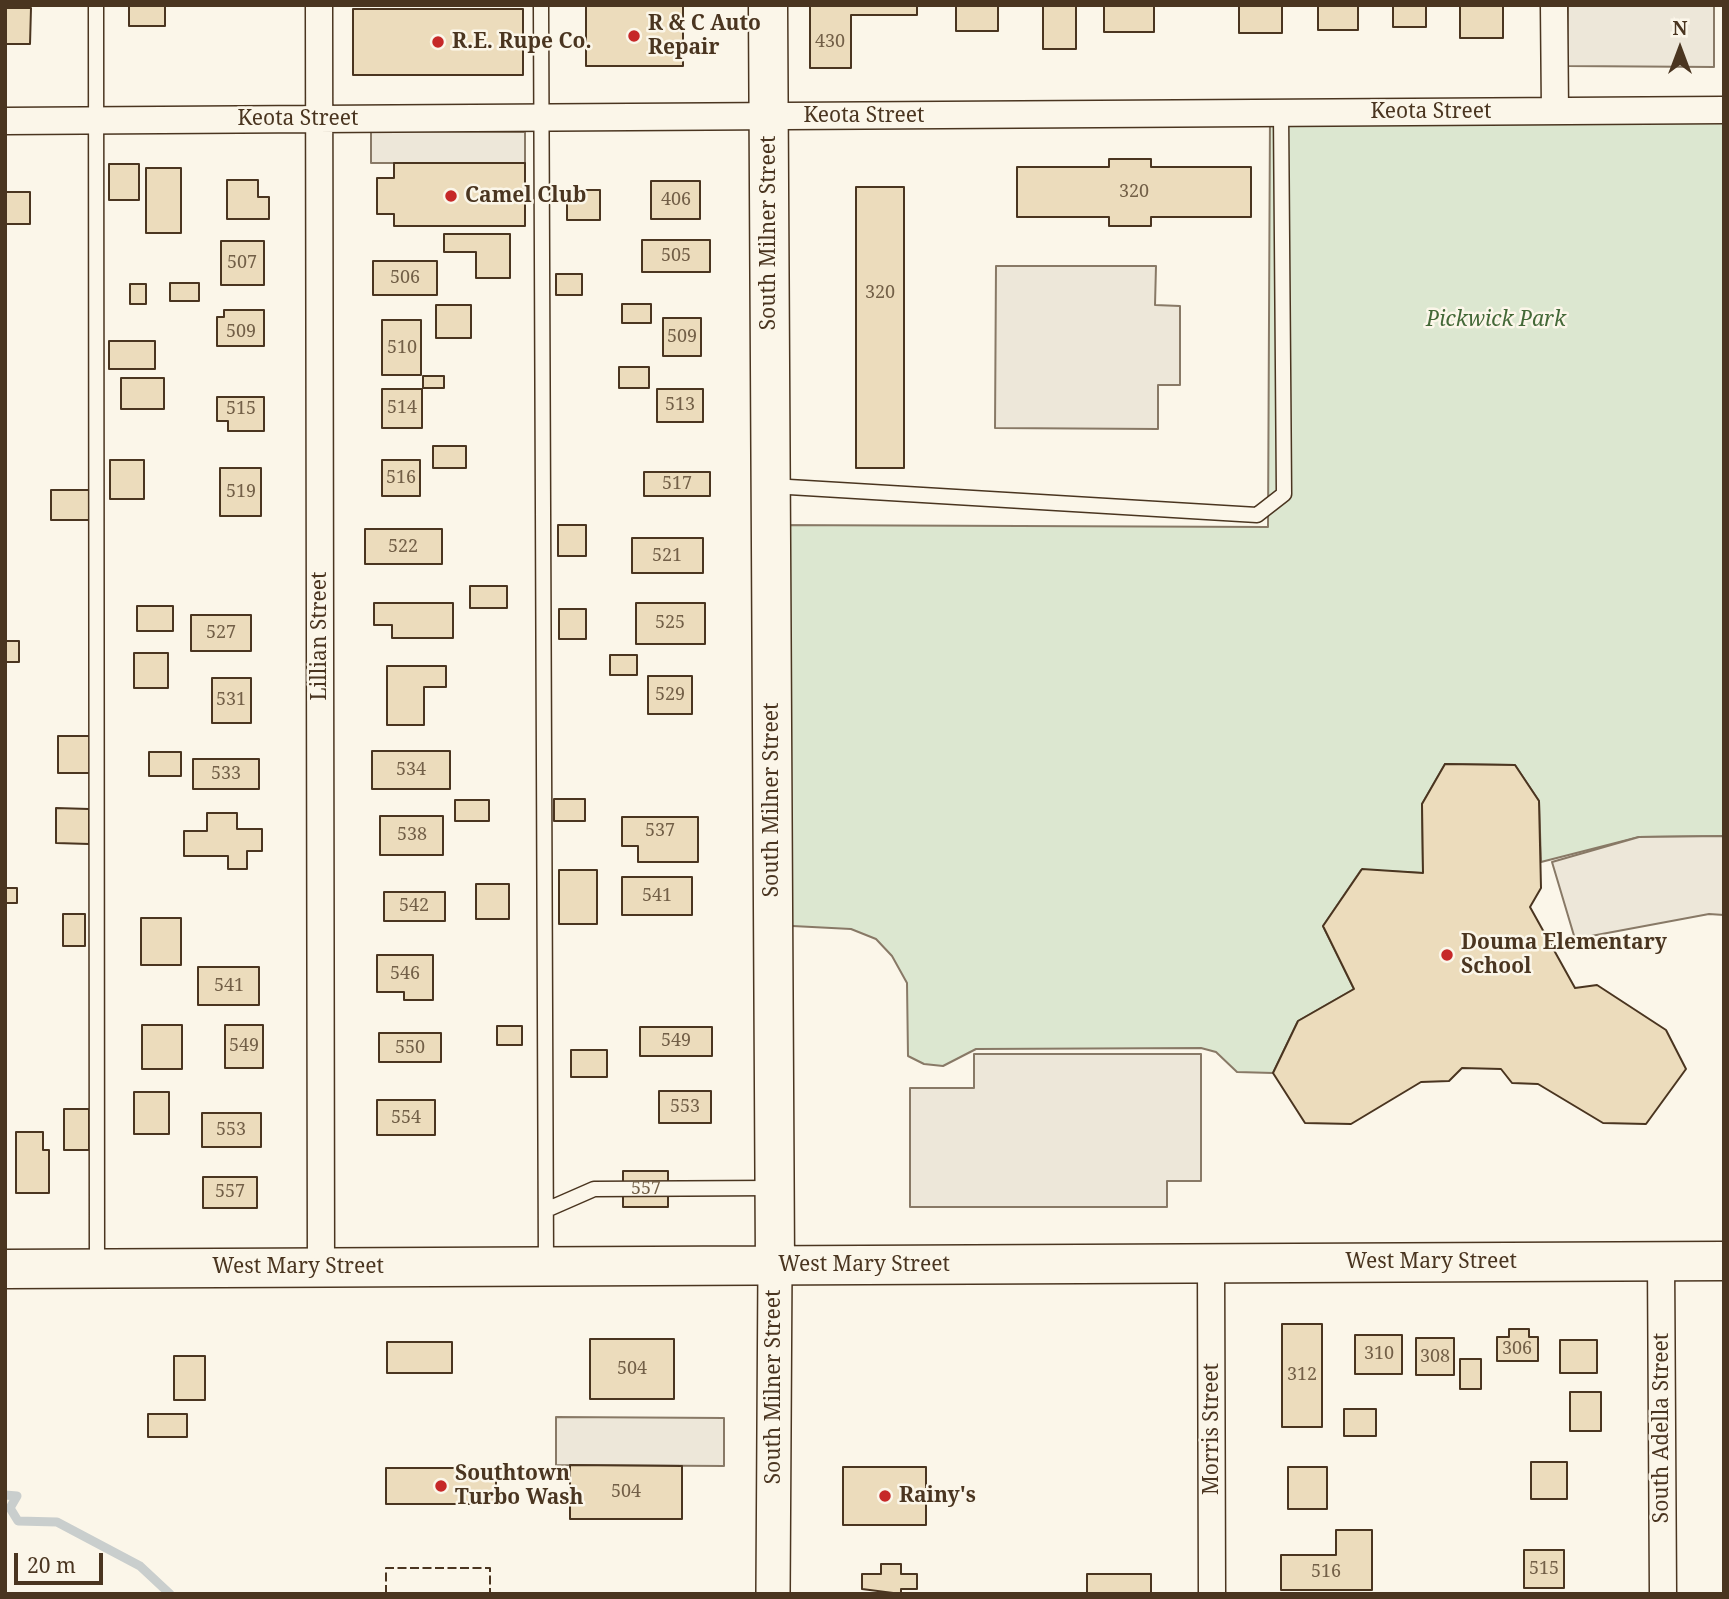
<!DOCTYPE html>
<style>
body{margin:0}
#map{position:relative;width:1729px;height:1599px;overflow:hidden;background:#fbf6e9;font-family:"Noto Serif",serif}
canvas{display:block}
.frame{position:absolute;inset:0;border:7px solid #4a3520;pointer-events:none}
.north{position:absolute;left:1645px;top:14px;width:70px;height:70px;-webkit-text-stroke:5px #fbf6e9;paint-order:stroke;rotate:0deg;font-size:19px;font-weight:700;line-height:28px;text-align:center;color:#4a3520}
.north::after{content:'';display:block;margin:auto;width:24px;height:32px;background:#4a3520;clip-path:polygon(50% 0,100% 100%,50% 72%,0 100%)}
.scale{position:absolute;left:14px;top:1553px;width:89px;height:32px;box-sizing:border-box;border:4px solid #4a3520;border-top:0;padding-left:9px;font-size:21px;line-height:24px;white-space:nowrap;color:#4a3520;-webkit-text-stroke:5px #fbf6e9;paint-order:stroke}
</style>
<div id="map">
<canvas width="1729" height="1599"></canvas>
<div class="frame"></div>
<div class="north">N</div>
<div class="scale">20 m</div>
</div>
<script>
const c = document.querySelector('canvas').getContext('2d');
c.lineJoin = 'round';
function paint(path, color) {
  c.fillStyle = color;
  c.fill(path, 'evenodd');
}
function poly(rows) {
  const path = new Path2D();
  for (const r of rows) {
    path.moveTo(r[0], r[1]);
    for (let i = 2; i < r.length; i += 2) path.lineTo(r[i], r[i + 1]);
  }
  return path;
}
function strokePath(path, color, width, dash) {
  c.strokeStyle = color;
  c.lineWidth = width;
  c.lineCap = dash ? 'butt' : 'round';
  c.setLineDash(dash || []);
  c.stroke(path);
}
function label(font, color, halo, rows, align = 'center') {
  c.font = font + ' "Noto Serif",serif';
  c.lineWidth = 5;
  c.setLineDash([]);
  c.textBaseline = 'middle';
  c.strokeStyle = halo;
  c.fillStyle = color;
  for (const [text, x, y, turn = 0] of rows) {
    c.save();
    c.translate(x, y);
    c.rotate((+turn || 0) * Math.PI / 180);
    c.textAlign = isNaN(turn) ? turn : align;
    if (halo) c.strokeText(text, 0, 0);
    c.fillText(text, 0, 0);
    c.restore();
  }
}
const green = poly([
 [1724,110,1724,836,1639,837,1541,862,1539,801,1515,765,1445,764,1422,804,1423,873,1361,870,1323,926,1354,989,1298,1021,1273,1073,1237,1072,1216,1052,1201,1048,976,1049,943,1066,924,1064,908,1056,907,983,892,956,876,939,851,929,773,925,771,525,1268,527,1270,113,1724,110]
]);
paint(green, '#dce7d0');
strokePath(green, '#887966', 2);
const parking = poly([
 [1568,5,1714,5,1714,67,1567,66,1568,5],
 [371,131,525,132,525,163,371,163,371,131],
 [996,266,1156,266,1155,305,1180,306,1180,385,1158,385,1158,429,995,428,996,266],
 [1724,836,1724,915,1709,914,1575,939,1552,862,1639,837,1724,836],
 [974,1054,1201,1054,1201,1181,1167,1181,1167,1207,910,1207,910,1088,974,1088,974,1054],
 [556,1417,724,1418,724,1466,556,1465,556,1417]
]);
paint(parking, '#ede7d9');
strokePath(parking, '#887966', 2);
strokePath(poly([
 [5,1495,17,1496,10,1508,18,1521,57,1522,140,1566,170,1594]
]), '#c9cecd', 9);
const building = poly([
 [586,5,683,5,683,66,586,66,586,5],
 [810,5,917,5,917,15,851,15,851,68,810,68,810,5],
 [956,5,998,5,998,31,956,31,956,5],
 [1043,5,1076,5,1076,49,1043,49,1043,5],
 [1104,5,1154,5,1154,32,1104,32,1104,5],
 [1239,5,1282,5,1282,33,1239,33,1239,5],
 [1318,5,1358,5,1358,30,1318,30,1318,5],
 [1393,5,1426,5,1426,27,1393,27,1393,5],
 [1460,5,1503,5,1503,38,1460,38,1460,5],
 [129,6,165,6,165,26,129,26,129,6],
 [5,8,31,8,30,44,5,44,5,8],
 [353,9,523,9,523,75,353,75,353,9],
 [1109,159,1151,159,1151,167,1251,167,1251,217,1151,217,1151,226,1109,226,1109,217,1017,217,1017,167,1109,167,1109,159],
 [394,163,525,163,525,226,394,226,394,214,377,214,377,178,394,178,394,163],
 [109,164,139,164,139,200,109,200,109,164],
 [146,168,181,168,181,233,146,233,146,168],
 [227,180,258,180,258,197,269,197,269,219,227,219,227,180],
 [651,181,700,181,700,219,651,219,651,181],
 [856,187,904,187,904,468,856,468,856,187],
 [567,190,600,190,600,220,567,220,567,190],
 [5,192,30,192,30,224,5,224,5,192],
 [444,234,510,234,510,278,476,278,476,252,444,252,444,234],
 [642,240,710,240,710,272,642,272,642,240],
 [221,241,264,241,264,285,221,285,221,241],
 [373,261,437,261,437,295,373,295,373,261],
 [556,274,582,274,582,295,556,295,556,274],
 [170,283,199,283,199,301,170,301,170,283],
 [130,284,146,284,146,304,130,304,130,284],
 [622,304,651,304,651,323,622,323,622,304],
 [436,305,471,305,471,338,436,338,436,305],
 [224,310,264,310,264,346,217,346,217,317,224,317,224,310],
 [663,318,701,318,701,356,663,356,663,318],
 [382,320,421,320,421,375,382,375,382,320],
 [109,341,155,341,155,369,109,369,109,341],
 [619,367,649,367,649,388,619,388,619,367],
 [423,376,444,376,444,388,423,388,423,376],
 [121,378,164,378,164,409,121,409,121,378],
 [382,389,422,389,422,428,382,428,382,389],
 [657,389,703,389,703,422,657,422,657,389],
 [217,397,264,397,264,431,228,431,228,421,217,421,217,397],
 [433,446,466,446,466,468,433,468,433,446],
 [110,460,144,460,144,499,110,499,110,460],
 [382,460,420,460,420,496,382,496,382,460],
 [220,468,261,468,261,516,220,516,220,468],
 [644,472,710,472,710,496,644,496,644,472],
 [51,490,89,490,89,520,51,520,51,490],
 [558,525,586,525,586,556,558,556,558,525],
 [365,529,442,529,442,564,365,564,365,529],
 [632,538,703,538,703,573,632,573,632,538],
 [470,586,507,586,507,608,470,608,470,586],
 [374,603,453,603,453,638,392,638,392,625,374,625,374,603],
 [636,603,705,603,705,644,636,644,636,603],
 [137,606,173,606,173,631,137,631,137,606],
 [559,609,586,609,586,639,559,639,559,609],
 [191,615,251,615,251,651,191,651,191,615],
 [5,641,19,641,19,662,5,662,5,641],
 [134,653,168,653,168,688,134,688,134,653],
 [610,655,637,655,637,675,610,675,610,655],
 [387,666,446,666,446,687,424,687,424,725,387,725,387,666],
 [648,676,692,676,692,714,648,714,648,676],
 [212,678,251,678,251,723,212,723,212,678],
 [58,736,91,736,91,773,58,773,58,736],
 [372,751,450,751,450,789,372,789,372,751],
 [149,752,181,752,181,776,149,776,149,752],
 [193,759,259,759,259,789,193,789,193,759],
 [1445,764,1515,765,1539,801,1541,888,1530,907,1575,988,1597,985,1666,1030,1686,1069,1646,1124,1603,1123,1538,1084,1512,1083,1501,1069,1462,1068,1449,1081,1421,1082,1351,1124,1305,1123,1273,1073,1298,1021,1354,989,1323,926,1362,869,1423,873,1422,804,1445,764],
 [554,799,585,799,585,821,554,821,554,799],
 [455,800,489,800,489,821,455,821,455,800],
 [56,808,89,809,89,844,56,843,56,808],
 [207,813,237,813,237,829,262,829,262,851,247,851,247,869,228,869,228,856,184,856,184,831,207,831,207,813],
 [380,816,443,816,443,855,380,855,380,816],
 [622,817,698,817,698,862,638,862,638,846,622,846,622,817],
 [559,870,597,870,597,924,559,924,559,870],
 [622,877,692,877,692,915,622,915,622,877],
 [476,884,509,884,509,919,476,919,476,884],
 [5,888,17,888,17,903,5,903,5,888],
 [384,892,445,892,445,921,384,921,384,892],
 [63,914,85,914,85,946,63,946,63,914],
 [141,918,181,918,181,965,141,965,141,918],
 [377,955,433,955,433,1000,404,1000,404,992,377,992,377,955],
 [198,967,259,967,259,1005,198,1005,198,967],
 [142,1025,182,1025,182,1069,142,1069,142,1025],
 [225,1025,263,1025,263,1068,225,1068,225,1025],
 [497,1026,522,1026,522,1045,497,1045,497,1026],
 [640,1027,712,1027,712,1056,640,1056,640,1027],
 [379,1033,441,1033,441,1062,379,1062,379,1033],
 [571,1050,607,1050,607,1077,571,1077,571,1050],
 [659,1091,711,1091,711,1123,659,1123,659,1091],
 [134,1092,169,1092,169,1134,134,1134,134,1092],
 [377,1100,435,1100,435,1135,377,1135,377,1100],
 [64,1109,89,1109,89,1150,64,1150,64,1109],
 [202,1113,261,1113,261,1147,202,1147,202,1113],
 [16,1132,43,1132,43,1150,49,1150,49,1193,16,1193,16,1132],
 [623,1171,668,1171,668,1207,623,1207,623,1171],
 [203,1177,257,1177,257,1208,203,1208,203,1177],
 [1282,1324,1322,1324,1322,1427,1282,1427,1282,1324],
 [1509,1329,1529,1329,1529,1337,1538,1337,1538,1361,1497,1361,1497,1337,1509,1337,1509,1329],
 [1355,1335,1402,1335,1402,1374,1355,1374,1355,1335],
 [1416,1338,1454,1338,1454,1375,1416,1375,1416,1338],
 [590,1339,674,1339,674,1399,590,1399,590,1339],
 [1560,1340,1597,1340,1597,1373,1560,1373,1560,1340],
 [387,1342,452,1342,452,1373,387,1373,387,1342],
 [174,1356,205,1356,205,1400,174,1400,174,1356],
 [1460,1359,1481,1359,1481,1389,1460,1389,1460,1359],
 [1570,1392,1601,1392,1601,1431,1570,1431,1570,1392],
 [1344,1409,1376,1409,1376,1436,1344,1436,1344,1409],
 [148,1414,187,1414,187,1437,148,1437,148,1414],
 [1531,1462,1567,1462,1567,1499,1531,1499,1531,1462],
 [570,1465,682,1466,682,1519,570,1519,570,1465],
 [843,1467,926,1467,926,1525,843,1525,843,1467],
 [1288,1467,1327,1467,1327,1509,1288,1509,1288,1467],
 [386,1468,496,1468,496,1504,386,1504,386,1468],
 [1336,1530,1372,1530,1372,1590,1281,1590,1281,1555,1336,1555,1336,1530],
 [1524,1550,1564,1550,1564,1588,1524,1588,1524,1550],
 [881,1564,901,1564,901,1574,917,1574,917,1589,901,1589,901,1594,862,1589,862,1574,881,1574,881,1564],
 [1087,1574,1151,1574,1151,1594,1087,1594,1087,1574]
]);
paint(building, '#ecdcbc');
strokePath(building, '#4a3520', 2);
const service = poly([
 [96,5,97,1267],
 [541,5,546,1264],
 [772,486,1257,515,1284,494,1281,113],
 [546,1210,594,1189,773,1188]
]);
const minor = poly([
 [319,5,321,1267],
 [1554,5,1555,111],
 [5,121,1724,110],
 [1661,1261,1663,1594],
 [1211,1263,1212,1594]
]);
const tertiary = poly([
 [773,1594,775,1265]
]);
const secondary = poly([
 [768,5,775,1265],
 [5,1269,1724,1261]
]);
strokePath(service, '#4a3520', 17);
strokePath(minor, '#4a3520', 29);
strokePath(tertiary, '#4a3520', 36);
strokePath(secondary, '#4a3520', 41);
strokePath(service, '#fbf6e9', 14);
strokePath(minor, '#fbf6e9', 26);
strokePath(tertiary, '#fbf6e9', 33);
strokePath(secondary, '#fbf6e9', 38);
strokePath(poly([
 [386,1594,386,1568,490,1568,490,1594]
]), '#4a3520', 2, [9, 3.5]);
for (const [x, y, r, color] of [
 [634,36,7,"#c62828"],
 [438,42,7,"#c62828"],
 [451,196,7,"#c62828"],
 [1447,955,7,"#c62828"],
 [441,1486,7,"#c62828"],
 [885,1496,7,"#c62828"]
]) {
  const dot = new Path2D();
  dot.arc(x, y, r, 0, 2 * Math.PI);
  c.fillStyle = color;
  c.fill(dot);
  strokePath(dot, '#fbf6e9', 2.5);
}
label('18px', '#725f47', null, [
 ["430",830,42],
 ["320",1134,192],
 ["406",676,200],
 ["505",676,256],
 ["507",242,263],
 ["506",405,278],
 ["320",880,293],
 ["509",241,332],
 ["509",682,337],
 ["510",402,348],
 ["513",680,405],
 ["514",402,408],
 ["515",241,409],
 ["516",401,478],
 ["517",677,484],
 ["519",241,492],
 ["522",403,547],
 ["521",667,556],
 ["525",670,623],
 ["527",221,633],
 ["529",670,695],
 ["531",231,700],
 ["534",411,770],
 ["533",226,774],
 ["537",660,831],
 ["538",412,835],
 ["541",657,896],
 ["542",414,906],
 ["546",405,974],
 ["541",229,986],
 ["549",676,1041],
 ["549",244,1046],
 ["550",410,1048],
 ["553",685,1107],
 ["554",406,1118],
 ["553",231,1130],
 ["557",646,1189],
 ["557",230,1192],
 ["306",1517,1349],
 ["310",1379,1354],
 ["308",1435,1357],
 ["504",632,1369],
 ["312",1302,1375],
 ["504",626,1492],
 ["515",1544,1569],
 ["516",1326,1572]
]);
label('bold 21px', '#4a3520', '#fbf6e9', [
 ["R & C Auto",648,24],
 ["Repair",648,48],
 ["R.E. Rupe Co.",452,42],
 ["Camel Club",465,196],
 ["Douma Elementary",1461,943],
 ["School",1461,967],
 ["Southtown",455,1474],
 ["Turbo Wash",455,1498],
 ["Rainy's",899,1496]
], 'left');
label('21px', '#4a3520', '#fbf6e9', [
 ["Keota Street",1431,112],
 ["Keota Street",864,116],
 ["Keota Street",298,119],
 ["South Milner Street",769,233,-90],
 ["Lillian Street",320,636,-90],
 ["South Milner Street",772,800,-90],
 ["West Mary Street",1431,1262],
 ["West Mary Street",864,1265],
 ["West Mary Street",298,1267],
 ["South Milner Street",774,1387,-90],
 ["South Adella Street",1662,1428,-90],
 ["Morris Street",1212,1429,-90]
]);
label('italic 21px', '#436837', '#fbf6e9', [
 ["Pickwick Park",1496,320]
]);
</script>
